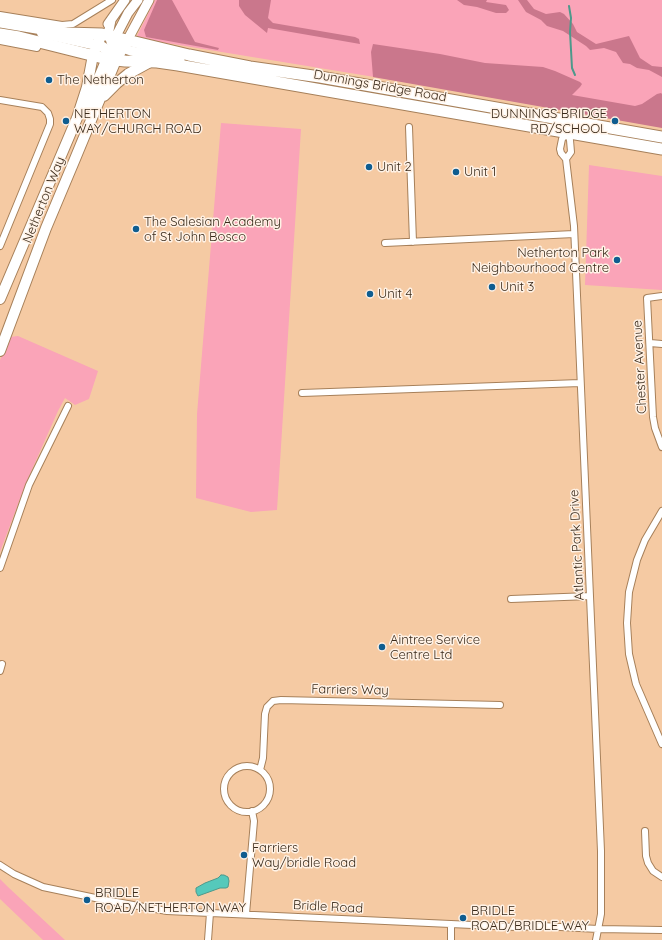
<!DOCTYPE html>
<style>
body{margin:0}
canvas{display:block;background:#f5caa3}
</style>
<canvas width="662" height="940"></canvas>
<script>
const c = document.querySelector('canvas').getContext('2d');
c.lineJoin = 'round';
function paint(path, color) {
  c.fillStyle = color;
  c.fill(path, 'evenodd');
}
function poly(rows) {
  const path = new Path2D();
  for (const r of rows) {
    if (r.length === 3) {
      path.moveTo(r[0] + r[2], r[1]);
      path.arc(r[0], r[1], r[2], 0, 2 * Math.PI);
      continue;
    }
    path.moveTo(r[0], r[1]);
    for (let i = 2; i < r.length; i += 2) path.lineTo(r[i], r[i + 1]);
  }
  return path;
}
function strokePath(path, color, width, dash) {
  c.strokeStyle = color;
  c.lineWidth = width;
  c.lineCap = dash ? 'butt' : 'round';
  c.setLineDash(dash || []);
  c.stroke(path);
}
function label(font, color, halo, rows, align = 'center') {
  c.font = font + ' Quicksand,sans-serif';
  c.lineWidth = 3;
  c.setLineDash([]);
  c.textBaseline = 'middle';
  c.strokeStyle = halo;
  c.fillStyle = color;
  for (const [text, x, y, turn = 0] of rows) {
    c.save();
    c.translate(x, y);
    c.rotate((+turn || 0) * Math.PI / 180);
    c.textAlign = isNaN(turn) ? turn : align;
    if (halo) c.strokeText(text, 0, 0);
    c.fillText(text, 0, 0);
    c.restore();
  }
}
paint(poly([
 [155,0,662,0,662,124,136,38],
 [221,123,301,129,277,510,251,512,196,498,197,414],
 [589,165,662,176,662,290,585,285],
 [18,336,98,371,89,399,75,405,65,398,58,411,26,483,0,552,0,360,10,337],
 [0,879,8,887,65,940,43,940,0,899]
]), '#faa4b8');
paint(poly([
 [157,0,172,0,195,42,219,48,218,50,146,37,144,30],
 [239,0,271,0,268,18,273,23,355,37,359,39,360,44,268,28,267,33,245,15,239,6],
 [457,0,487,0,486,2,506,5,509,10,506,13,496,13,477,7,464,5],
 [518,0,527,0,534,9,546,14,560,12,564,14,573,24,577,32,596,44,629,36,640,58,652,66,662,67,662,77,649,70,637,68,630,64,623,63,616,52,604,48,590,50,586,46,563,31,547,26,541,20,526,12],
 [373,44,440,54,485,63,543,67,555,71,580,82,582,84,580,87,572,95,635,106,642,104,657,94,661,93,662,94,662,128,373,77,371,52]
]), '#ca778c');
const water = poly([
 [221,875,224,875,228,877,229,881,228,887,226,888,220,888,198,896,196,892,196,888,205,883,218,878,221,875]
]);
paint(water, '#55c9bb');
strokePath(water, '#4d998b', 1);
strokePath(poly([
 [569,6,571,18,570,32,572,68,575,75]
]), '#4d998b', 2);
const street = poly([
 [0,15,62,25,73,24,112,0],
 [0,41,37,48,40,42],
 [0,100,42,107,48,113,50,119,50,124,0,246],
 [569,121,567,133,562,139,560,149,561,153,566,159,574,226,601,851,601,914,596,940],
 [409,127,413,242],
 [566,159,571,152,570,140,567,133],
 [385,243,574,234],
 [662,296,647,298,653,417,655,428,662,447],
 [650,343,662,344],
 [302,393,580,383],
 [662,511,645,540,637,560,629,592,627,623,629,654,636,684,662,744],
 [0,568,29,485,68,406],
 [511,599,590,596],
 [0,671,2,664],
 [247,789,23],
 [260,770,263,758,265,714,267,707,273,701,281,700,500,705],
 [645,831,646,856,648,863,653,871,662,877],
 [0,865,14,874,43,887,105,900,167,911,516,927,542,926,598,929,662,930],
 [246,914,254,821,252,811],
 [208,940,210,913],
 [451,940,451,924]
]);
const secondary = poly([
 [111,20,108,35,111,41,117,46,131,51,180,60],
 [108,24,125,0],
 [128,39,149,0],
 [111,42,116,36,128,13,138,0]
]);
const primary = poly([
 [42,33,101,46,107,50,113,59],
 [104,96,117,83,128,74,150,62],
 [87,106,108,56,117,46,126,41],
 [0,299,77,118,87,87,93,55,102,34],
 [0,351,46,228,75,159,116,60,128,39]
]);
const highway = poly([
 [0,22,66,33,102,34,189,55,250,67,320,77,662,137],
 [0,34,19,37,107,59,125,61,157,62,178,65,662,149]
]);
strokePath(street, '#a7805a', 8);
strokePath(secondary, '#a7805a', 11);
strokePath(primary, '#a7805a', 12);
strokePath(highway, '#a7805a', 13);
strokePath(street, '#fff', 6);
strokePath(secondary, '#fff', 9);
strokePath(primary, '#fff', 10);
strokePath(highway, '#fff', 11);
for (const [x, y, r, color] of [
 [49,80,4,"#0f5d90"],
 [66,121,4,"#0f5d90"],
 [615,121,4,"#0f5d90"],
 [369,167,4,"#0f5d90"],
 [456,172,4,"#0f5d90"],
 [136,229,4,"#0f5d90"],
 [617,260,4,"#0f5d90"],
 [492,287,4,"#0f5d90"],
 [370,294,4,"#0f5d90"],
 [382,647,4,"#0f5d90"],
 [244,855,4,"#0f5d90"],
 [87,900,4,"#0f5d90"],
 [463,918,4,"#0f5d90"]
]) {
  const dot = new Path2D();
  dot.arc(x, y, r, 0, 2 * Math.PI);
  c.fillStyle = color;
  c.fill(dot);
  strokePath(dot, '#fff2e6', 1.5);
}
label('13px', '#3a2a1a', '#fff2e6', [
 ["The Netherton",57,80],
 ["NETHERTON",74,114],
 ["WAY/CHURCH ROAD",74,129],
 ["DUNNINGS BRIDGE",607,114,"right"],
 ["RD/SCHOOL",607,129,"right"],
 ["Unit 2",377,167],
 ["Unit 1",464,172],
 ["The Salesian Academy",144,222],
 ["of St John Bosco",144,237],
 ["Netherton Park",609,253,"right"],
 ["Neighbourhood Centre",609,268,"right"],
 ["Unit 3",500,287],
 ["Unit 4",378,294],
 ["Aintree Service",390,640],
 ["Centre Ltd",390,655],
 ["Farriers",252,848],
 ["Way/bridle Road",252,863],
 ["BRIDLE",95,893],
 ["ROAD/NETHERTON WAY",95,908],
 ["BRIDLE",471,911],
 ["ROAD/BRIDLE WAY",471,926]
], 'left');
label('13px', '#3a2a1a', '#fff2e6', [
 ["Dunnings Bridge Road",380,86,10],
 ["Netherton Way",44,200,-68],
 ["Chester Avenue",640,367,-93],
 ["Atlantic Park Drive",577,545,-93],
 ["Farriers Way",350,690,1],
 ["Bridle Road",328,907,3]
]);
</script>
